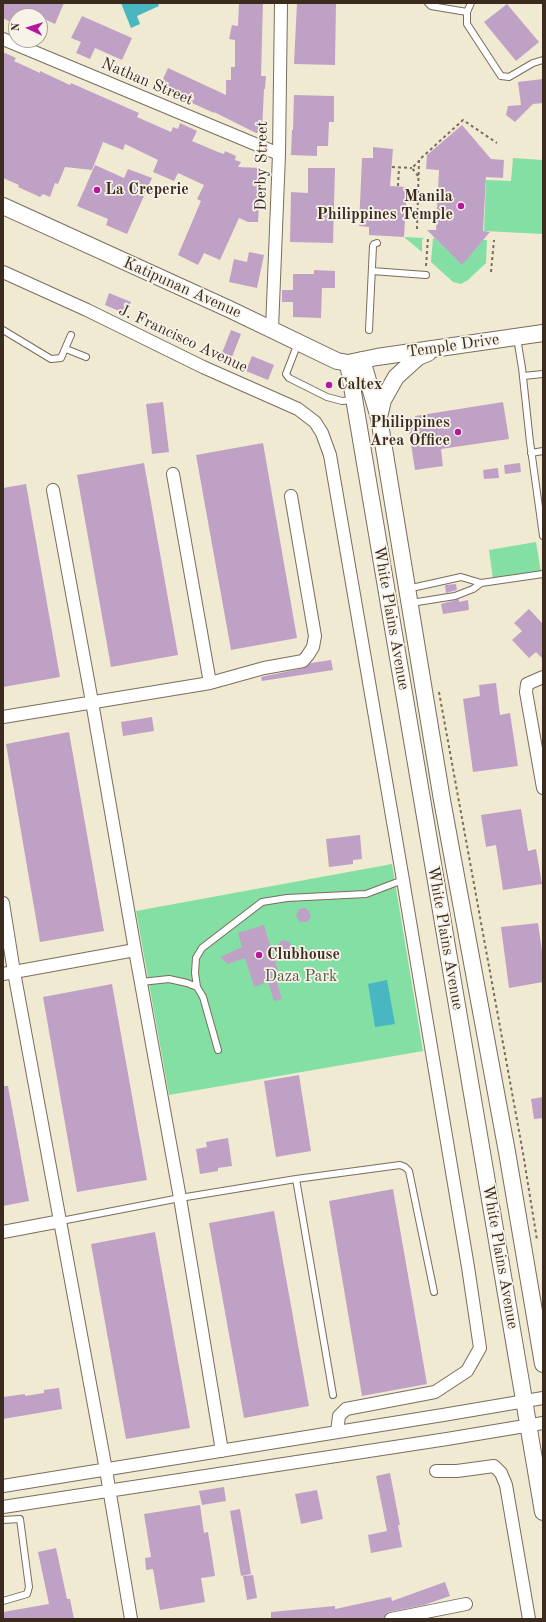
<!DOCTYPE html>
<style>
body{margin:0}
#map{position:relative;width:546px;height:1622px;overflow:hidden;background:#f0ead3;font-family:"Old Standard TT",serif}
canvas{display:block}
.frame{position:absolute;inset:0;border:4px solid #3b2a1e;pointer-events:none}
.north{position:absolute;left:8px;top:8px;width:40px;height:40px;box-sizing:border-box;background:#f7f3e8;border:1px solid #aca397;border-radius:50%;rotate:274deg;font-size:11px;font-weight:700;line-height:16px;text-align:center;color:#3b2a1e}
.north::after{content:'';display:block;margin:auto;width:14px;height:18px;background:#b5179e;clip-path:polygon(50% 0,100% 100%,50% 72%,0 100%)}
</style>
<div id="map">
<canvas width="546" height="1622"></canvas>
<div class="frame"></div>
<div class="north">N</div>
</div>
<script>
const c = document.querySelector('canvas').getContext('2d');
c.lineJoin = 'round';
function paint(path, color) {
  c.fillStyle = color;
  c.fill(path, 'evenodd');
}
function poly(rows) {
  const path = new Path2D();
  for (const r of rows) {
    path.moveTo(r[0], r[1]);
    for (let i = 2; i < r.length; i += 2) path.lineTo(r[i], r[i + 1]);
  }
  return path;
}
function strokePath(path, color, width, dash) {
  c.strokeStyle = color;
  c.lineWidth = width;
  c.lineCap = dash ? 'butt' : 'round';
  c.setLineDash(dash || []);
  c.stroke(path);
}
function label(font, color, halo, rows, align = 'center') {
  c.font = font + ' "Old Standard TT",serif';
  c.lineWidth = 3.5;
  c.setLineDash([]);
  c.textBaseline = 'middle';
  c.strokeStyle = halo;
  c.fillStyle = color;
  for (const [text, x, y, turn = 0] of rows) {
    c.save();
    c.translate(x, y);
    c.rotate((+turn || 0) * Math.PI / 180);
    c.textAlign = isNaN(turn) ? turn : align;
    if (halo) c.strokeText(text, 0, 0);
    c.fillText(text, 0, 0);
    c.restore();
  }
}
paint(poly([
 [513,158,543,160,543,234,484,231,486,180,511,181],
 [404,237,424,238,422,240,422,252],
 [433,238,436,239,462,264,483,240,487,240,486,263,468,280,461,284,453,282,431,262],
 [536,542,541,572,493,579,489,550],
 [392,864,423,1051,169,1095,136,911]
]), '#84dfa5');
paint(poly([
 [121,3,158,3,159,6,137,16,140,24,131,28],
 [387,980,395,1024,375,1027,368,984]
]), '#49b7c1');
paint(poly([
 [3,3,64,3,55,24,40,17,40,16,16,16,14,24,3,18],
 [239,3,263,3,261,76,266,76,265,89,264,89,262,131,256,133,214,112,214,113,159,88,168,68,226,95,226,80,231,80,231,67,235,67,235,40,229,39,232,25,238,26],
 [297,3,336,3,335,65,294,64],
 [507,4,539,42,516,61,484,22],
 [82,16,132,38,122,60,95,48,90,59,76,53,81,42,71,38],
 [3,52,16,58,14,61,40,73,40,71,70,85,71,83,139,113,137,117,171,132,173,127,178,129,180,123,197,131,192,141,218,152,224,154,225,151,236,156,235,160,241,162,238,167,261,168,258,222,248,222,239,218,220,260,204,253,198,265,178,255,201,201,197,199,204,185,178,173,174,181,153,172,158,160,125,144,123,150,103,142,92,170,65,167,58,184,55,183,50,197,43,194,40,197,18,187,19,185,3,178],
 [543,79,543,103,533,104,515,122,506,115,508,106,521,105,518,82],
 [294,95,334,96,334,122,329,122,328,146,317,146,317,156,291,155,292,130,293,130],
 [462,125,491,159,504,160,503,178,486,177,483,231,490,232,462,265,427,230,436,230,439,170,426,169,427,155],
 [373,147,393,149,390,186,407,187,404,237,369,235,369,227,359,226,362,158,373,158],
 [95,165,124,178,128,169,152,178,127,234,106,225,108,219,77,206],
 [308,168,335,168,333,243,290,242,291,192,308,193],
 [249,252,264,255,257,288,229,282,234,259,247,262],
 [314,270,335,271,335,288,322,288,321,318,293,317,293,302,282,302,282,290,293,290,293,274,314,274],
 [109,293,131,302,126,314,105,305],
 [231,330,241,334,230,362,220,358],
 [252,356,274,365,268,380,246,371],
 [163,402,169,452,152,454,146,404],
 [503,402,509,439,441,449,443,466,415,470,408,425,416,424,415,416],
 [263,443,297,638,231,650,196,455],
 [144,463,178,655,111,667,77,475],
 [520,463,521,472,505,474,504,465],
 [498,468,499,478,484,479,483,470],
 [26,484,60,677,3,687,3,488],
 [456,584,457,590,446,593,445,585],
 [459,599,459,602,468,600,469,610,443,614,441,604],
 [529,609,543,624,543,659,536,652,529,658,512,640,522,631,514,623],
 [331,660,333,670,262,681,261,677,304,668,311,663],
 [496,683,500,715,510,713,518,766,473,772,463,699,480,696,479,685],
 [152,717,154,731,123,736,121,722],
 [69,732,104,931,40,942,6,744],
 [521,809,528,851,536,849,542,884,503,890,496,845,486,847,481,815],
 [360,835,362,859,353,860,353,864,329,867,326,839],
 [306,908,311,915,308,922,300,922,296,916,299,909],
 [538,923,543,958,543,982,509,988,501,927],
 [264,925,280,978,276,979,282,999,274,1001,268,982,254,987,245,958,228,964,220,957,242,947,238,933],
 [282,940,290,942,292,949,287,955,273,951],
 [112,984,147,1180,77,1192,43,997],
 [299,1075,311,1151,276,1157,264,1081],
 [3,1086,8,1086,29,1201,3,1206],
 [543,1097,543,1118,534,1119,531,1099],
 [228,1138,232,1166,218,1168,218,1171,200,1174,196,1149,207,1147,206,1142],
 [393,1189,427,1384,362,1396,329,1201],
 [274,1211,309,1406,244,1418,209,1223],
 [155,1232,190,1428,126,1439,91,1244],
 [59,1388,62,1409,3,1419,3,1397,25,1394,25,1396,44,1393,44,1390],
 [390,1473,400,1525,398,1525,402,1547,371,1553,368,1535,387,1531,376,1476],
 [224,1487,226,1501,202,1505,199,1491],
 [317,1490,323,1519,301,1524,295,1494],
 [200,1505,204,1533,208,1532,215,1576,201,1578,205,1602,160,1610,153,1569,146,1570,145,1558,151,1557,144,1514],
 [240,1509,251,1574,241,1576,230,1511],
 [56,1548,67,1599,70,1599,74,1619,3,1619,3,1612,49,1604,38,1552],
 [253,1575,257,1598,247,1600,243,1576],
 [445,1582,450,1596,424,1605,389,1612,386,1614,384,1619,271,1619,271,1612,335,1606,335,1609,391,1597,392,1601]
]), '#c0a1c6');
const service = poly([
 [428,3,431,6,467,12],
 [471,3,467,12,467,24,501,76,509,77,533,63,543,60],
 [372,271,426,275],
 [3,330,51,359,61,358,71,335],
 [369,330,373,246,374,244,377,243],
 [517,338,522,368,530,442,543,536],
 [298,343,286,374,289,378,327,397,342,401,353,400],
 [66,349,86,357],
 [523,376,543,374],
 [531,453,543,451],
 [407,589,461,577,481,583,543,574],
 [411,603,455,596,473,589,481,583],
 [141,982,169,979,187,983,197,987,203,997,218,1050],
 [197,987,195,973,196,958,202,948,262,902,287,898,366,894,403,880],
 [296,1179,333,1395],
 [61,1221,180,1198,296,1179,400,1165,405,1167,409,1171,434,1292],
 [3,1520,20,1519,29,1587,27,1594,3,1601]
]);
const minor = poly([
 [3,39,279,154],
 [3,272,87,310,203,367,298,409,315,422,322,433,330,455,403,880,468,1267,480,1348,467,1371,435,1392,346,1409,339,1416,337,1432],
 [272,329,279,154,281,3],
 [173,474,210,683,264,668,303,661,308,655,313,647,315,636,291,496],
 [53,490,92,702,135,950,180,1198,222,1451],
 [543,677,527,684,526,692,543,788],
 [3,717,210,683],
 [3,903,14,972,106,1470,131,1619],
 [3,974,135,950],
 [3,1232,61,1221],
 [436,1471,457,1471,494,1466,501,1473,506,1485,529,1619],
 [3,1486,443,1415,543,1398],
 [3,1507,447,1439,543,1423],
 [391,1619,466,1604]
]);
const tertiary = poly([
 [3,206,229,309,337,361,348,363,377,357,543,333],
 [362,360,379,418,442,800,507,1152,543,1364],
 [348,363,543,1512],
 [379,417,383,400,396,377,418,357,428,353]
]);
strokePath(service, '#7a6d5d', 8);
strokePath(minor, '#7a6d5d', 14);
strokePath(tertiary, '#7a6d5d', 18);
strokePath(poly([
 [392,167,412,168],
 [418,176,412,168,419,161],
 [398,186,399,168],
 [417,229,419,160,463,120,497,143],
 [426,266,428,238],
 [491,272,494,240],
 [439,692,523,1153,537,1240]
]), '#7a6d5d', 2, [3, 3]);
strokePath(service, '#fff', 6);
strokePath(minor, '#fff', 12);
strokePath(tertiary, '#fff', 16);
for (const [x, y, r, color] of [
 [97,190,4,"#b5179e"],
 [461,206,4,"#b5179e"],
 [329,385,4,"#b5179e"],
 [458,432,4,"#b5179e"],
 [259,955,4,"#b5179e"]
]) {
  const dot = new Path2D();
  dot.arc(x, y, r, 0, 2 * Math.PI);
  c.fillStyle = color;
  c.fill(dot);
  strokePath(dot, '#f7f3e8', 1.5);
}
label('16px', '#3b2a1e', '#f7f3e8', [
 ["Nathan Street",147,82,23],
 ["Derby Street",262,166,-89],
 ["Katipunan Avenue",182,288,24],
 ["J. Francisco Avenue",183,339,25],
 ["Temple Drive",453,346,-8],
 ["White Plains Avenue",391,618,80],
 ["White Plains Avenue",445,938,80],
 ["White Plains Avenue",500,1257,80]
]);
label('bold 16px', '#3b2a1e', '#f7f3e8', [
 ["La Creperie",105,190],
 ["Manila",453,197,"right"],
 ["Philippines Temple",453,215,"right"],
 ["Caltex",337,385],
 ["Philippines",450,423,"right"],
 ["Area Office",450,441,"right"],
 ["Clubhouse",267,955]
], 'left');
label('16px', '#4d5740', '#f7f3e8', [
 ["Daza Park",301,977]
]);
</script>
